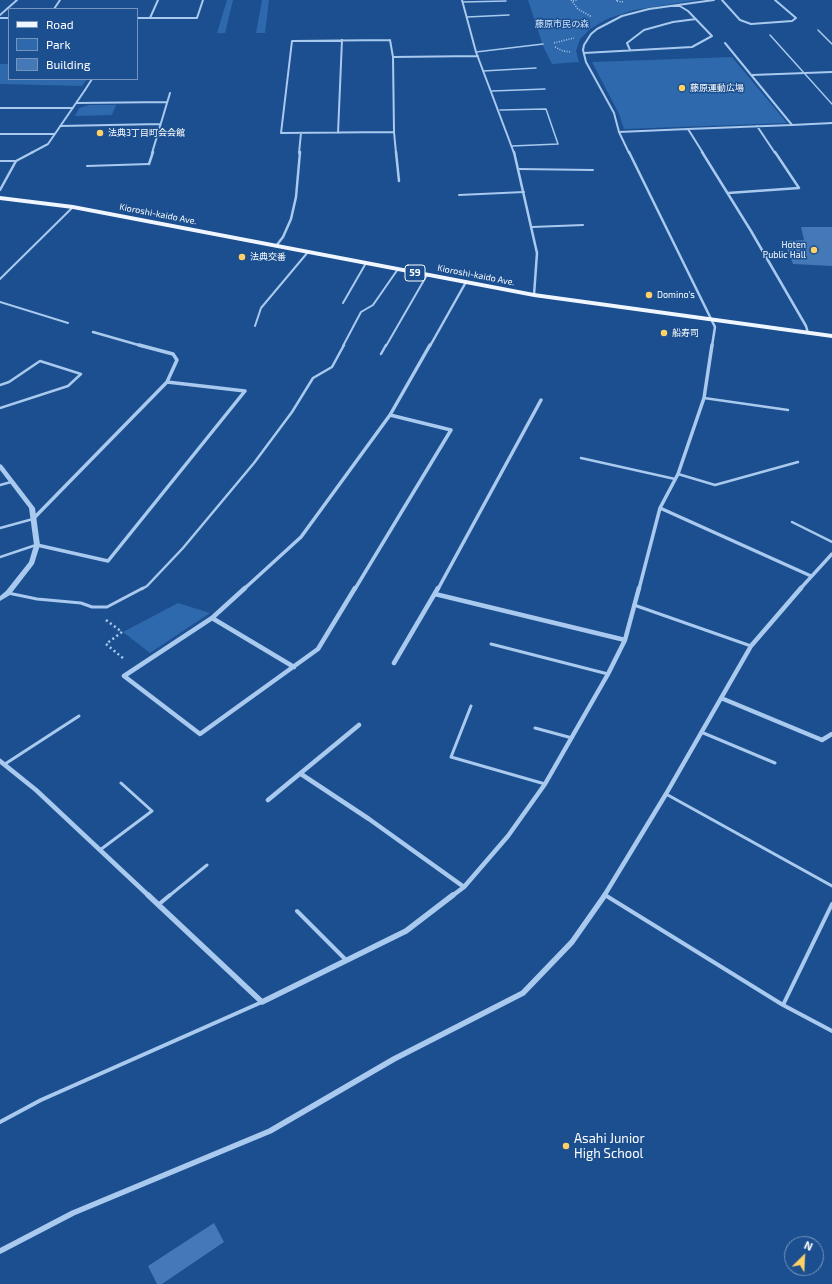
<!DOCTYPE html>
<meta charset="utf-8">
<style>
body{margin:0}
#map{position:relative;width:832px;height:1284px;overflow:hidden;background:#1b4f8f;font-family:"Exo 2",sans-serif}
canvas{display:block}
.legend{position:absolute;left:8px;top:8px;width:130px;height:72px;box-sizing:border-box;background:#1b4f8f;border:1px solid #7695bc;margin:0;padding:5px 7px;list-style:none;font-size:12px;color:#fff}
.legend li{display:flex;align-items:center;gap:8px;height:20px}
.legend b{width:20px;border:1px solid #7695bc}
.north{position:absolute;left:784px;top:1236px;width:40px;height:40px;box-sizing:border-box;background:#1b4f8f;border:1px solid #7695bc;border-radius:50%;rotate:24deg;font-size:11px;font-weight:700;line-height:16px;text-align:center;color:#fff}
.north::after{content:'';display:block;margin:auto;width:14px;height:18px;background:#ffd166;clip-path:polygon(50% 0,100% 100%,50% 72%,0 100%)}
</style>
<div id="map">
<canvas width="832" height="1284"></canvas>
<ul class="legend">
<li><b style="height:5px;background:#f0f6ff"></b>Road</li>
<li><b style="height:11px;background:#2e69ad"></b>Park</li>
<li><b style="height:11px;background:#4478b7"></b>Building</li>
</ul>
<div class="north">N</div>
</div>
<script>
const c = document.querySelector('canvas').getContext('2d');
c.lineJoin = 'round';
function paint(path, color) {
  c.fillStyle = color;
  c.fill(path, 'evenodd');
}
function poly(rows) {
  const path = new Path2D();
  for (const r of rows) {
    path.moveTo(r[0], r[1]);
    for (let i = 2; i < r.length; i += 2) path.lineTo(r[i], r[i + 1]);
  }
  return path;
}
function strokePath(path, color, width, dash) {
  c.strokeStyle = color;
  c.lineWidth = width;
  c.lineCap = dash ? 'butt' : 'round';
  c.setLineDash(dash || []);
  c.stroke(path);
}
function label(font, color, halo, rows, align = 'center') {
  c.font = font + ' "Exo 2","Noto Sans JP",sans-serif';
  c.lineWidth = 3;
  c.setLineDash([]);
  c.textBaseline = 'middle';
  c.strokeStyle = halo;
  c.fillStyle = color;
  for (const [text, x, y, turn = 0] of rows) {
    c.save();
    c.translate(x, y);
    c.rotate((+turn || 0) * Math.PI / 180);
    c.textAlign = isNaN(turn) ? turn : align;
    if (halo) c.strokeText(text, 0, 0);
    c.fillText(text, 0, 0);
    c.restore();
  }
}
paint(poly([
 [227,0,233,0,225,33,217,33],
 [262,0,269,0,265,33,256,33],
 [528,0,697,0,634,10,607,19,590,29,580,39,576,51,579,62,552,64,543,46],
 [732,57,787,123,624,129,619,114,592,62],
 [0,64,9,64,9,79,87,79,82,86,0,84],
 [89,105,116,105,112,115,75,116,79,108],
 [178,603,210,613,150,653,123,632]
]), '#2e69ad');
paint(poly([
 [801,227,832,227,832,266,793,264,784,241,804,240],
 [214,1223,224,1242,162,1284,157,1284,148,1266]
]), '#4478b7');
strokePath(poly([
 [571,0,578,9,592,17],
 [617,0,616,1,623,2],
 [573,1,578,0],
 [554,43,574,38],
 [555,47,563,51,571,52]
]), '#a9c9ee', 1.5, [1, 1.5]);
strokePath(poly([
 [106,620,122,632,106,644,124,659]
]), '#a9c9ee', 2.5, [2, 3]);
strokePath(poly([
 [463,2,506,1],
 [467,17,509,15],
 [818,30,832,44],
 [770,35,832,104],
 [476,52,543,44],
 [483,71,536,68],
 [492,91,545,89],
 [500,110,546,109,558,144,512,146]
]), '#a9c9ee', 1.5);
strokePath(poly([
 [0,161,16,161],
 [87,166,149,164],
 [518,169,593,170],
 [459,195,524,192],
 [532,227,583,225],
 [0,279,73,207],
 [0,302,68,323],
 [343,303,366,263],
 [255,326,261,308,308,252],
 [343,346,361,312,373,305,398,269],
 [386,346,427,275]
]), '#a9c9ee', 2);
strokePath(poly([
 [381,354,386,345],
 [0,385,9,382,40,361,81,374,68,386,0,408],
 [704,398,788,410],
 [581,458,675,479],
 [678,474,715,485,798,462],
 [0,485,11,482],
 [792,522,832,542],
 [0,528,33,519],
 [0,557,36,545],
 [142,589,147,586,183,548,254,463,292,412,313,378,332,367,344,345]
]), '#a9c9ee', 2.5);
strokePath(poly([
 [8,593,37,599,81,603,92,607,107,607,143,588],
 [634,605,751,646],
 [491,644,608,674],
 [471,706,451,757,545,784],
 [535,728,572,738],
 [701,732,775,763],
 [5,764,79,716],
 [666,794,832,886],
 [100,850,152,811,121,783],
 [605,895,607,896],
 [169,896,207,865]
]), '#a9c9ee', 3);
strokePath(poly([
 [605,895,783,1005,832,1031],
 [158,905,170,895],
 [297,911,346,960],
 [783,1005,832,904],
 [0,1122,41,1100,262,1002]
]), '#a9c9ee', 4);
strokePath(poly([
 [85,90,92,79]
]), '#a9c9ee', 2);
strokePath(poly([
 [462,0,476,52,514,153],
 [722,0,740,20,751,24,792,21,796,18,775,0],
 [54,9,60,0],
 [0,15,17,0],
 [0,18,9,18],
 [137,18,197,18,203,0],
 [150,18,158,0],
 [390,40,393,57,394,132,281,133,292,41,390,40],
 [725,43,792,125,832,123],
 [630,50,627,43,644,30,673,22,696,19],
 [584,53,692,47,712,36,688,11,678,5],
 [393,57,478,56],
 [752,75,832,72],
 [77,103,167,102],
 [0,108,73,108],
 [60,126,160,124],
 [757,126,775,153],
 [688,129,792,125],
 [394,132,396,153],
 [619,132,688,129,703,153],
 [338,133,342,40],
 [0,134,55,134],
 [31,153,48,144,85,90],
 [152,153,170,93],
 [299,153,301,133],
 [629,153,619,132,614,113,586,62,583,50,584,45,591,34,597,29,622,16,649,9,714,0]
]), '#a9c9ee', 2);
strokePath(poly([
 [396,152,399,181],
 [514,152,537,253,534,295],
 [629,152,715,327,712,346],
 [702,152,751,231,806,326,808,333],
 [149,164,153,152],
 [0,190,16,161,33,152],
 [728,193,799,188,775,152],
 [276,246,283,237,291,219,296,197,300,152],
 [93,332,142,346],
 [430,346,466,282]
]), '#a9c9ee', 2.5);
strokePath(poly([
 [139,345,173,354,177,360,167,382],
 [390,415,430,345],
 [660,508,811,576],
 [33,519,167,382,245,391,108,561,37,545],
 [244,589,301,537,390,415],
 [355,589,451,430,390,415],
 [438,589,541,400],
 [639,589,660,508,678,474,704,398,712,345],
 [800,589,832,554]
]), '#a9c9ee', 3.5);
strokePath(poly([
 [245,588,212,618,124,676,200,734,318,649,355,588],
 [435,594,625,640],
 [212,618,294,667],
 [394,663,438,588],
 [721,698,822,740,832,734],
 [0,761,36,790,149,896],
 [301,774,369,819,464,887],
 [268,800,359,725],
 [452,896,464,887,508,836,545,784,608,674,625,640,639,588],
 [604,896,666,794,751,646,801,588]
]), '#a9c9ee', 4.5);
strokePath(poly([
 [148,895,262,1002,406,931,453,895],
 [0,1251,73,1213,270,1131,394,1059,523,993,572,942,605,895]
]), '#a9c9ee', 5.5);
paint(poly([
 [0,464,2,465,35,508,40,545,34,564,10,595,0,601,0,596,6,591,29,562,34,545,29,508,0,470,0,464]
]), '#a9c9ee');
paint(poly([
 [0,196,73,205,534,293,832,334,832,338,534,297,73,209,0,200,0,196]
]), '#f0f6ff');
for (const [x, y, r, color] of [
 [682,88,4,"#ffd166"],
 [100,133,4,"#ffd166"],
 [814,250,4,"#ffd166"],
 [242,257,4,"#ffd166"],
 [649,295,4,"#ffd166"],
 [664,333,4,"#ffd166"],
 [566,1146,4,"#ffd166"]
]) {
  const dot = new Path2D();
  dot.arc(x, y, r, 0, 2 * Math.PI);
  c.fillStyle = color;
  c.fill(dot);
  strokePath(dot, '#1b4f8f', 1.5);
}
label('9px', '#cfe3fa', '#1b4f8f', [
 ["藤原市民の森",562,24]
]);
label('9px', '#fff', '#1b4f8f', [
 ["藤原運動広場",690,88],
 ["法典3丁目町会会館",108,133],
 ["Hoten",806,245,"right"],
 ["Public Hall",806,255,"right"],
 ["法典交番",250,257],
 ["Domino's",657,295],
 ["船寿司",672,333]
], 'left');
label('9px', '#fff', '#1b4f8f', [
 ["Kioroshi-kaido Ave.",158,214,11],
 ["Kioroshi-kaido Ave.",476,275,11]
]);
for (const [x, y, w] of [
 [415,273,20]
]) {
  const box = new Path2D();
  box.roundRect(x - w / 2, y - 8, w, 16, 3);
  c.fillStyle = '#1b4f8f';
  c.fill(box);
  strokePath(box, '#fff', 1);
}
label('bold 10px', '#fff', null, [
 ["59",415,273]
]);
label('13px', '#fff', '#1b4f8f', [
 ["Asahi Junior",574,1139],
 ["High School",574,1154]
], 'left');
</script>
